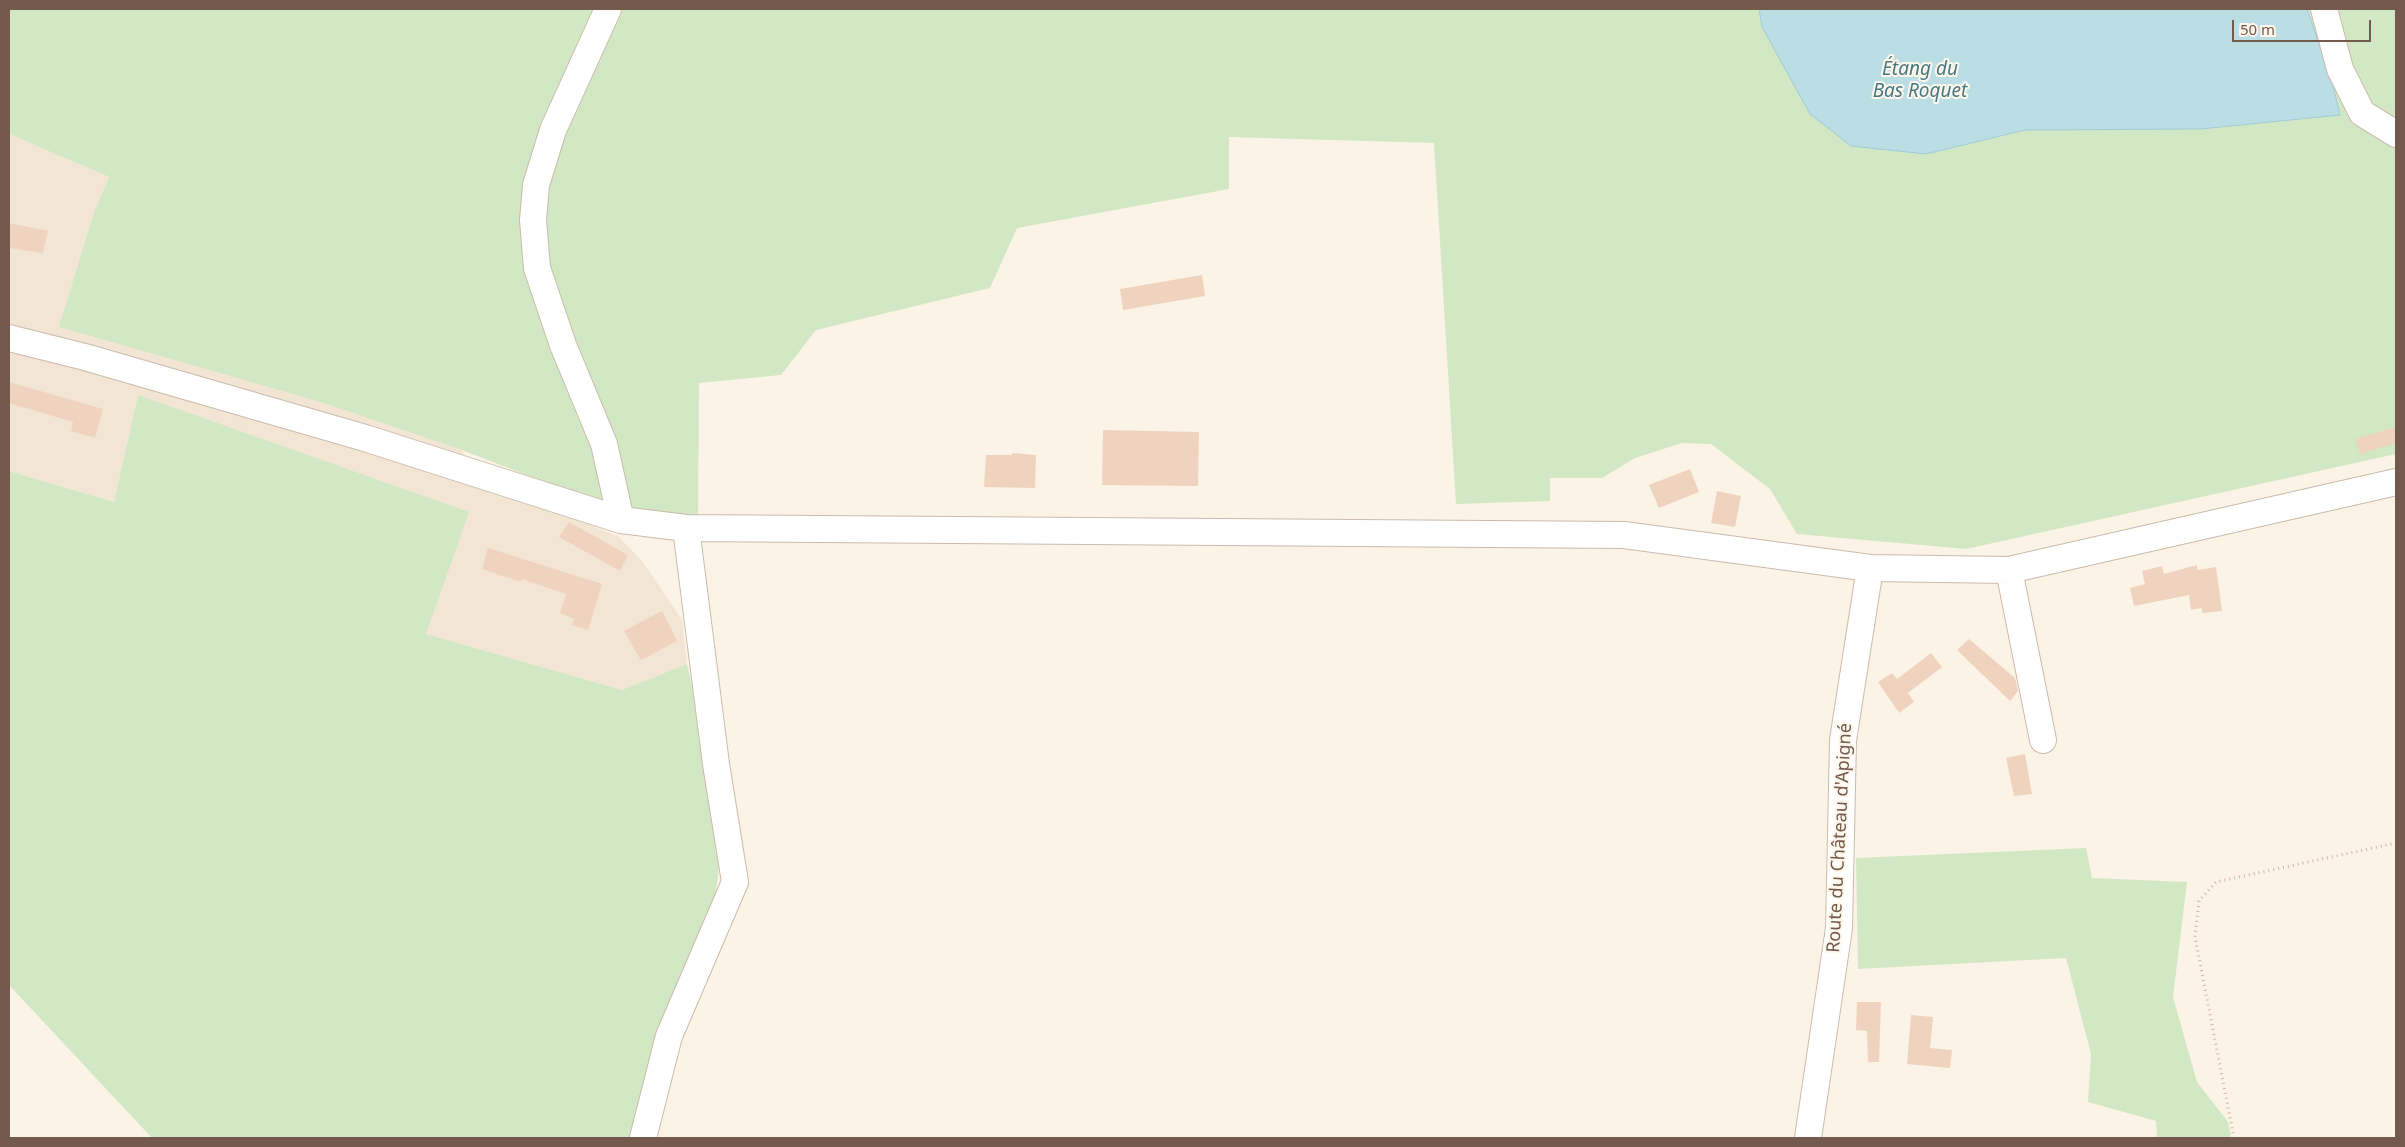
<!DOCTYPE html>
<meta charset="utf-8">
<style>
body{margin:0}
#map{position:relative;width:2405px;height:1147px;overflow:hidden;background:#fbf3e5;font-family:"Noto Sans",sans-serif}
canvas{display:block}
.frame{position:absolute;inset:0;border:10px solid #735a4c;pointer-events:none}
.scale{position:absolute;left:2232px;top:20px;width:139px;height:22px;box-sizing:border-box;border:2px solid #735a4c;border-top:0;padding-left:6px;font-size:15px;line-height:18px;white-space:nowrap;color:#735a4c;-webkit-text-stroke:4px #fef7eb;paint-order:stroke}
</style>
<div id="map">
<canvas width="2405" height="1147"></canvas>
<div class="frame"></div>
<div class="scale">50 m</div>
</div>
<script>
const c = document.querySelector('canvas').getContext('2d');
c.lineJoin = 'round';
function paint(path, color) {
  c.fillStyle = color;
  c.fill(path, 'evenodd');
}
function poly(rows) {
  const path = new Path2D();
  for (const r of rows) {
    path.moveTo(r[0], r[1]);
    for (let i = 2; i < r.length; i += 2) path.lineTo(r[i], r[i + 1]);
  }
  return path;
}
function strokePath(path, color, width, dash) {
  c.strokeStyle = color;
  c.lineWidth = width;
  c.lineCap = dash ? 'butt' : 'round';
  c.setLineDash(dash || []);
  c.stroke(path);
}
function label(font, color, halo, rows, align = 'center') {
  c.font = font + ' "Noto Sans",sans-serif';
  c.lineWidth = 4;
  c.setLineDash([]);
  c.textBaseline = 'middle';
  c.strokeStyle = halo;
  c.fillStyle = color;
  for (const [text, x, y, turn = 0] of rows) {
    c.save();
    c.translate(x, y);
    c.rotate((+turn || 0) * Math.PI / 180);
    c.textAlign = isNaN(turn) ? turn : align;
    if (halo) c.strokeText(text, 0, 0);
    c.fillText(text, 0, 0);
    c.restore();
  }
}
paint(poly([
 [9,134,109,177,94,212,60,327,320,402,462,450,480,488,568,515,619,537,643,562,682,620,687,664,622,690,426,634,138,395,114,502,9,471]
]), '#f2e5d4');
paint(poly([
 [9,9,1759,9,1762,27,1926,154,2025,130,2201,129,2339,115,2331,77,2307,9,2396,9,2396,454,1966,549,1797,534,1770,489,1711,444,1682,443,1635,458,1602,478,1550,478,1550,501,1456,504,1434,143,1229,137,1229,189,1017,228,990,288,816,330,781,375,699,383,698,515,665,515,601,504,462,450,320,402,59,327,94,212,109,177,9,134],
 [138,395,469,512,426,634,622,690,687,664,708,755,721,851,714,906,636,1138,152,1138,9,985,9,471,114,502],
 [2086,848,2092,878,2187,882,2173,997,2197,1082,2228,1122,2231,1138,2157,1138,2156,1121,2088,1102,2091,1054,2066,958,1858,969,1856,858]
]), '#d2e8c4');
const water = poly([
 [1759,9,2307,9,2331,77,2340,115,2201,129,2025,130,1926,154,1851,146,1810,114,1762,27,1759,9]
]);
paint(water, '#bbdde4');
strokePath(water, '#a1ccd5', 1);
paint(poly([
 [9,223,48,231,43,253,9,248],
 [1202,275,1205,296,1123,310,1120,289],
 [9,382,103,409,95,438,71,431,73,422,9,403],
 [2396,427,2396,443,2360,454,2355,439],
 [1103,430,1199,432,1198,486,1102,485],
 [1012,453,1036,455,1035,488,984,487,986,455,1012,455],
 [1690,469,1699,492,1659,508,1649,485],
 [1717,491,1741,496,1735,527,1711,523],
 [569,522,628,555,620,571,559,537],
 [488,548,602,584,588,630,572,625,574,619,560,613,566,594,522,579,521,582,482,569],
 [2197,565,2197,570,2216,567,2222,611,2202,613,2202,608,2191,610,2189,595,2134,606,2130,588,2145,584,2142,571,2162,566,2164,574],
 [662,611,677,641,641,660,624,631],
 [1969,639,2015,678,2018,691,2010,701,1957,650],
 [1931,653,1942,667,1908,693,1914,702,1899,713,1878,682,1892,673,1897,679],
 [2025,754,2032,794,2014,796,2006,758],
 [1857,1002,1881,1002,1879,1062,1868,1062,1867,1031,1856,1030],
 [1911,1015,1933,1017,1930,1048,1952,1050,1950,1068,1907,1064]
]), '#efd3be');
const minor = poly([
 [608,9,553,130,536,185,533,220,537,268,563,345,604,444,621,520],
 [2324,9,2340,69,2362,113,2396,134],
 [9,338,85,357,365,438,621,520,686,528,1624,535,1870,568,2009,570,2396,482],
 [2009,570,2043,740],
 [643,1138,669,1036,735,882,716,764,686,528],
 [1808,1138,1839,928,1843,740,1870,568]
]);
strokePath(minor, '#ccbbac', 28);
strokePath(poly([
 [2234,1138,2195,937,2199,901,2216,882,2396,843]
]), '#d4b6a1', 3, [1, 4]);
strokePath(minor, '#fff', 26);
label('18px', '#735a4c', '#fef7eb', [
 ["Route du Château d'Apigné",1840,838,-87]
]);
label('italic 19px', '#477985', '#fef7eb', [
 ["Étang du",1920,70],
 ["Bas Roquet",1920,92]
]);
</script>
